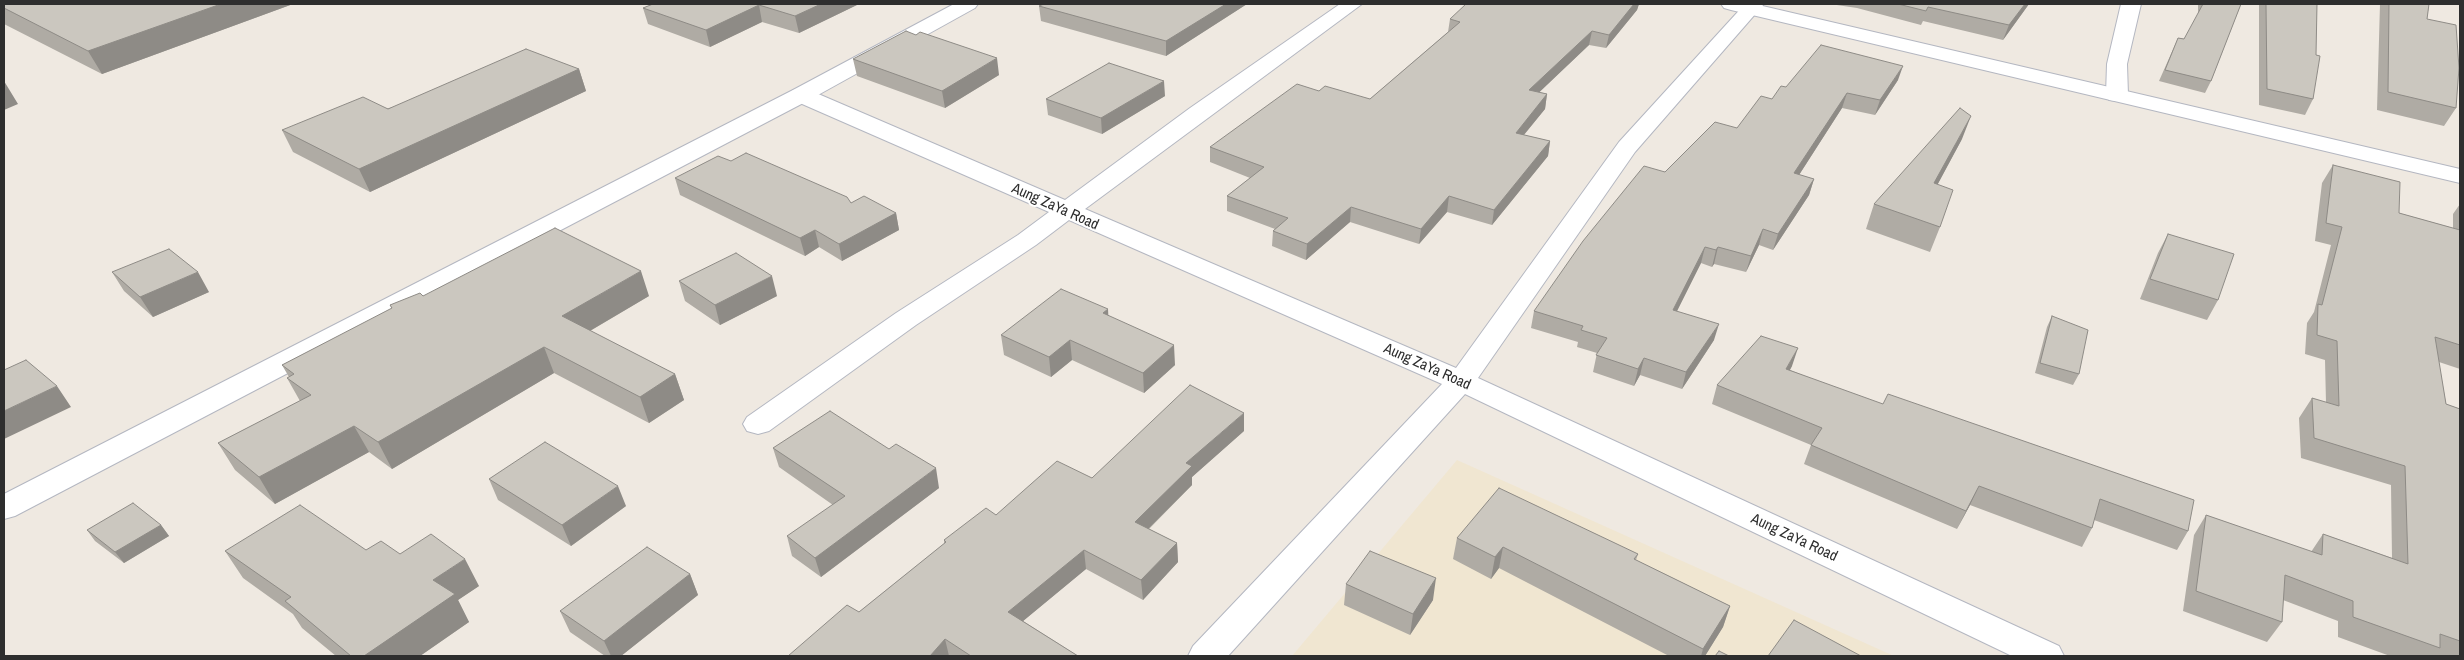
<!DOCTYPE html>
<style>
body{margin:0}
#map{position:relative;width:2464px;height:660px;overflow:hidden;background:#efe9e1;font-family:"Archivo Narrow",sans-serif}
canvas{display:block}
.frame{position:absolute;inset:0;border:5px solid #2e2e2e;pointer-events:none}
</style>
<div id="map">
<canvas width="2464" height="660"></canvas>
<div class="frame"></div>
</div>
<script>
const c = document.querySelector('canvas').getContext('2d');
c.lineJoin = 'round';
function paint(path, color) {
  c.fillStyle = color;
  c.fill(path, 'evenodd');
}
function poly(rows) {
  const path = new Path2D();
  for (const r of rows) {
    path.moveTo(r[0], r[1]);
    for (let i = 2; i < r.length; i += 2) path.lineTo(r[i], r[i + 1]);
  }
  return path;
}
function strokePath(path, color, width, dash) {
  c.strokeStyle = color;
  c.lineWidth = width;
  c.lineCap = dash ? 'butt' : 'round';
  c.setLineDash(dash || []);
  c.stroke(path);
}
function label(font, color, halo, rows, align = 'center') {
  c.font = font + ' "Archivo Narrow",sans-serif';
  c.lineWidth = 4;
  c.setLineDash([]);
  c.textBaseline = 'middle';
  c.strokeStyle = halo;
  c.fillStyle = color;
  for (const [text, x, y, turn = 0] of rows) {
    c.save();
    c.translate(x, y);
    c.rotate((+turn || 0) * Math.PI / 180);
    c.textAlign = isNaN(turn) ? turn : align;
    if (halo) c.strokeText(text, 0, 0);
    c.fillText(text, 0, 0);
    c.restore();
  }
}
paint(poly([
 [1457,460,1894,656,1292,656]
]), '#f0e6d1');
const minor = poly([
 [1340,4,1362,4,1085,209,1456,368,1619,142,1745,4,1764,4,1635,152,1478,378,2059,646,2064,656,2012,656,1465,394,1228,656,1188,656,1193,646,1442,384,1069,220,1036,245,916,325,769,431,758,434,747,431,743,424,747,417,896,313,1018,235,1049,212,793,100,790,95,793,90,801,89,809,90,1065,200,1190,108,1340,4],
 [2121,4,2141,4,2127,64,2128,95,2125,100,2117,101,2109,100,2106,95,2107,64,2121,4]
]);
const tertiary = poly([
 [954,4,978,4,975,8,809,100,15,516,4,519,4,494,793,90,954,4],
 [1721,4,1754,4,2460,169,2460,183,1731,10,1724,8,1721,4]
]);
strokePath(minor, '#b4b7c1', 2);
strokePath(tertiary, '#b4b7c1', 2);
paint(minor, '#fff');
paint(tertiary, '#fff');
paint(poly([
 [4,4,293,4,102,74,4,24],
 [653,4,859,4,799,33,762,22,710,47,648,24,643,8],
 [1247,4,1166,56,1041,21,1039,6],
 [1634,4,1639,4,1637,10,1606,48,1589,45,1539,92,1547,94,1545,109,1524,135,1550,141,1548,156,1492,225,1447,212,1419,244,1350,222,1306,260,1272,246,1273,231,1275,229,1227,211,1227,196,1250,178,1210,162,1210,147,1370,99,1448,32,1450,19],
 [1830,4,2029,4,2003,40,1923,21,1921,25,1857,8],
 [2198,4,2241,4,2211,81,2205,93,2159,81,2178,38,2184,39,2198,15],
 [2259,4,2317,4,2313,99,2305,115,2259,105],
 [2380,4,2429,4,2427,19,2456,108,2444,126,2377,110],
 [853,59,999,75,945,108,857,76],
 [579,69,586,91,370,192,293,152,282,130],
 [1898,80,1875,115,1842,108,1799,175,1814,179,1809,195,1773,250,1759,245,1746,272,1714,264,1712,267,1701,263,1677,311,1714,340,1682,389,1640,375,1634,386,1593,372,1597,353,1577,347,1578,342,1531,328,1534,311,1665,172,1737,128,1786,87],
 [1165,96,1102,134,1048,115,1046,99],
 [1962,139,1937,185,1940,227,1930,252,1866,229,1874,204],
 [731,161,851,203,896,213,899,230,842,261,819,247,805,256,680,195,675,178],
 [2333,165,2399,213,2453,228,2453,214,2460,204,2460,369,2439,362,2446,404,2460,409,2460,656,2390,656,2338,637,2338,621,2283,600,2282,622,2267,642,2183,611,2194,535,2206,515,2311,552,2323,534,2392,558,2391,485,2301,458,2299,418,2312,398,2326,403,2325,360,2305,354,2307,323,2314,312,2331,245,2315,241,2322,183],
 [2168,234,2218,300,2207,320,2140,299,2158,253],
 [112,272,209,292,153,317,124,291],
 [679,281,777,296,720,325,685,301],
 [423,296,649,296,590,331,675,374,684,400,649,423,554,373,392,469,369,452,275,504,235,470,218,443,300,401,287,378,289,377,282,365,392,309,390,305],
 [1108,309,1108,315,1175,365,1144,393,1072,360,1051,377,1004,355,1001,335],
 [2052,316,2079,374,2073,385,2035,373,2047,327],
 [1792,366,1790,370,2188,531,2177,550,2094,520,2092,528,2082,547,1970,505,1957,529,1804,464,1811,445,1712,404,1717,385],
 [1244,431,1192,477,1192,485,1149,529,1177,543,1178,562,1143,600,1086,569,1023,621,1078,656,788,656,859,612,944,544,944,540,996,515,1092,478],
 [773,448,939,488,821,577,792,556,787,536,833,505,779,467],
 [489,479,626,506,571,546,498,500],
 [161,525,169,536,124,563,95,541,87,530],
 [1457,538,1638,554,1636,560,1730,606,1723,627,1705,656,1669,656,1499,568,1491,579,1453,559],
 [225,551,400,554,479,586,458,600,469,622,420,656,336,656,302,628,293,614,243,578],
 [690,574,698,595,621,656,605,656,570,632,560,611],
 [1346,584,1433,600,1410,635,1344,605]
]), '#afaba4');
paint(poly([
 [221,4,293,4,102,74,88,51],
 [821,4,859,4,799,33,795,16],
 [1226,4,1247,4,1166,56,1166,41],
 [1634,4,1639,4,1637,10,1606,48,1609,35],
 [2025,4,2029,4,2003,40,2009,25],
 [759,5,762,22,710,47,706,30],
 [1592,31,1589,45,1527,104,1529,90],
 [997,58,999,75,945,108,942,91],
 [1903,66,1898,80,1875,115,1880,100],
 [579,69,586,91,370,192,359,169],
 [4,81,18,104,4,110],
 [1164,81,1165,96,1102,134,1101,118],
 [1847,93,1842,108,1790,189,1794,173],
 [1547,94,1545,109,1513,148,1516,133],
 [1971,116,1962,139,1925,208,1934,183],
 [1550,141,1548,156,1492,225,1494,210],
 [1814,179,1809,195,1773,250,1778,234],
 [1449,196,1447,212,1419,244,1421,229],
 [1351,207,1350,222,1306,260,1307,244],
 [896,213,899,230,842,261,839,244],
 [1763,229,1759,245,1746,272,1751,256],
 [815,230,819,247,805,256,800,238],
 [1705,247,1701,263,1669,327,1673,310],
 [1718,247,1714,264,1712,267,1716,250],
 [641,271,649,296,571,342,562,316],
 [198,272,209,292,153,317,140,297],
 [772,276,777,296,720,325,715,305],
 [1108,309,1109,329,1103,313],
 [1719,324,1714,340,1682,389,1686,372],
 [1070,340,1072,360,1051,377,1049,357],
 [1174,345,1175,365,1144,393,1143,373],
 [544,347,554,373,392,469,378,442],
 [1798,348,1792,366,1780,387,1786,369],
 [1644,358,1640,375,1634,386,1638,369],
 [675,374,684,400,649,423,640,397],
 [57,386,71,407,4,439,4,411],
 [1244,413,1244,431,1192,477,1192,485,1136,541,1135,522,1186,463],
 [354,426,369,452,275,504,259,477],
 [936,468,939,488,821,577,815,558],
 [618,486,626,506,571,546,562,525],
 [1979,486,1970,505,1957,529,1966,511],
 [161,525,169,536,124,563,115,552],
 [1177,543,1178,562,1143,600,1141,580],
 [1503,547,1499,568,1491,579,1495,557],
 [1084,550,1086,569,1011,631,1008,612],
 [465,559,479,586,458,600,469,622,420,656,364,656,433,580],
 [690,574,698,595,621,656,611,656,604,641],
 [1436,578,1433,600,1410,635,1413,614],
 [1730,606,1723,627,1705,656,1701,656,1703,649],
 [945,639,949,656,930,656]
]), '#8e8b86');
const building = poly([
 [4,4,221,4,88,51,4,8,4,4],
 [653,4,821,4,795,16,759,5,706,30,643,8,653,4],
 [1044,4,1226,4,1166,41,1039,6,1044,4],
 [1466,4,1634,4,1609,35,1592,31,1529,90,1547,94,1516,133,1550,141,1494,210,1449,196,1421,229,1351,207,1307,244,1273,231,1288,218,1227,196,1264,167,1210,147,1297,84,1319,91,1325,86,1370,99,1460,22,1450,19,1466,4],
 [1898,4,2025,4,2009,25,1928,7,1926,11,1898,4],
 [2203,4,2241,4,2211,81,2165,70,2178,38,2184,39,2203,4],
 [2266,4,2317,4,2316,55,2320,56,2313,99,2267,89,2266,4],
 [2389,4,2429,4,2427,19,2456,25,2459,68,2456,108,2388,92,2389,4],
 [906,31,916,35,920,32,997,58,942,91,853,59,906,31],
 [1821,45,1903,66,1880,100,1847,93,1794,173,1814,179,1778,234,1763,229,1751,256,1718,247,1716,250,1705,247,1673,310,1719,324,1686,372,1644,358,1638,369,1596,355,1607,338,1581,330,1583,326,1534,311,1583,241,1644,166,1665,172,1715,122,1737,128,1761,96,1772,99,1781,86,1786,87,1821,45],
 [526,49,579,69,359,169,282,130,363,97,388,109,526,49],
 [1109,63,1164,81,1101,118,1046,99,1109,63],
 [1960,108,1971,116,1934,183,1953,190,1940,227,1874,204,1960,108],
 [746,153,847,197,851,203,864,196,896,213,839,244,815,230,800,238,675,178,718,156,731,161,746,153],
 [2333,165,2400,182,2399,213,2460,230,2460,345,2435,337,2446,404,2460,409,2460,641,2440,634,2440,648,2353,617,2353,601,2285,575,2282,622,2196,591,2206,515,2322,555,2323,534,2408,564,2405,466,2314,438,2312,398,2339,406,2337,341,2317,335,2318,304,2322,305,2342,227,2326,223,2333,165],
 [555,228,641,271,562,316,675,374,640,397,544,347,378,442,354,426,259,477,218,443,311,395,287,378,294,374,282,365,392,308,390,305,420,293,423,296,555,228],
 [2168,234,2234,254,2218,300,2150,279,2168,234],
 [169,249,198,272,140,297,112,272,169,249],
 [736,253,772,276,715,305,679,281,736,253],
 [1061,289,1108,309,1103,313,1174,345,1143,373,1070,340,1049,357,1001,335,1061,289],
 [2052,316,2088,330,2079,374,2040,363,2052,316],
 [1761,336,1798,348,1786,369,1883,404,1888,394,2194,500,2188,531,2100,499,2092,528,1979,486,1966,511,1811,445,1822,428,1717,385,1761,336],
 [26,360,57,386,4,411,4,370,26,360],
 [1190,385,1244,413,1186,463,1192,466,1135,522,1177,543,1141,580,1084,550,1008,612,1078,656,971,656,945,639,930,656,788,656,847,605,859,612,946,542,944,540,986,508,996,515,1057,461,1092,478,1190,385],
 [830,411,889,449,896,444,936,468,815,558,787,536,845,496,773,448,830,411],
 [545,442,618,486,562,525,489,479,545,442],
 [1499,488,1638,554,1634,559,1730,606,1703,649,1503,547,1495,557,1457,538,1499,488],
 [133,503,161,525,115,552,87,530,133,503],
 [300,505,366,550,381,541,400,554,431,534,465,559,433,580,455,594,364,656,351,656,285,601,291,597,225,551,300,505],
 [647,547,690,574,604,641,560,611,647,547],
 [1370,551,1436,578,1413,614,1346,584,1370,551],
 [1794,620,1861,656,1768,656,1794,620],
 [1719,651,1729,656,1715,656,1719,651]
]);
paint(building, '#cbc7bf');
strokePath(building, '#8e8b86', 1);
label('15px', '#2e2e2e', '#fff', [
 ["Aung ZaYa Road",1055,207,24],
 ["Aung ZaYa Road",1427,367,24],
 ["Aung ZaYa Road",1794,538,25]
]);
</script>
